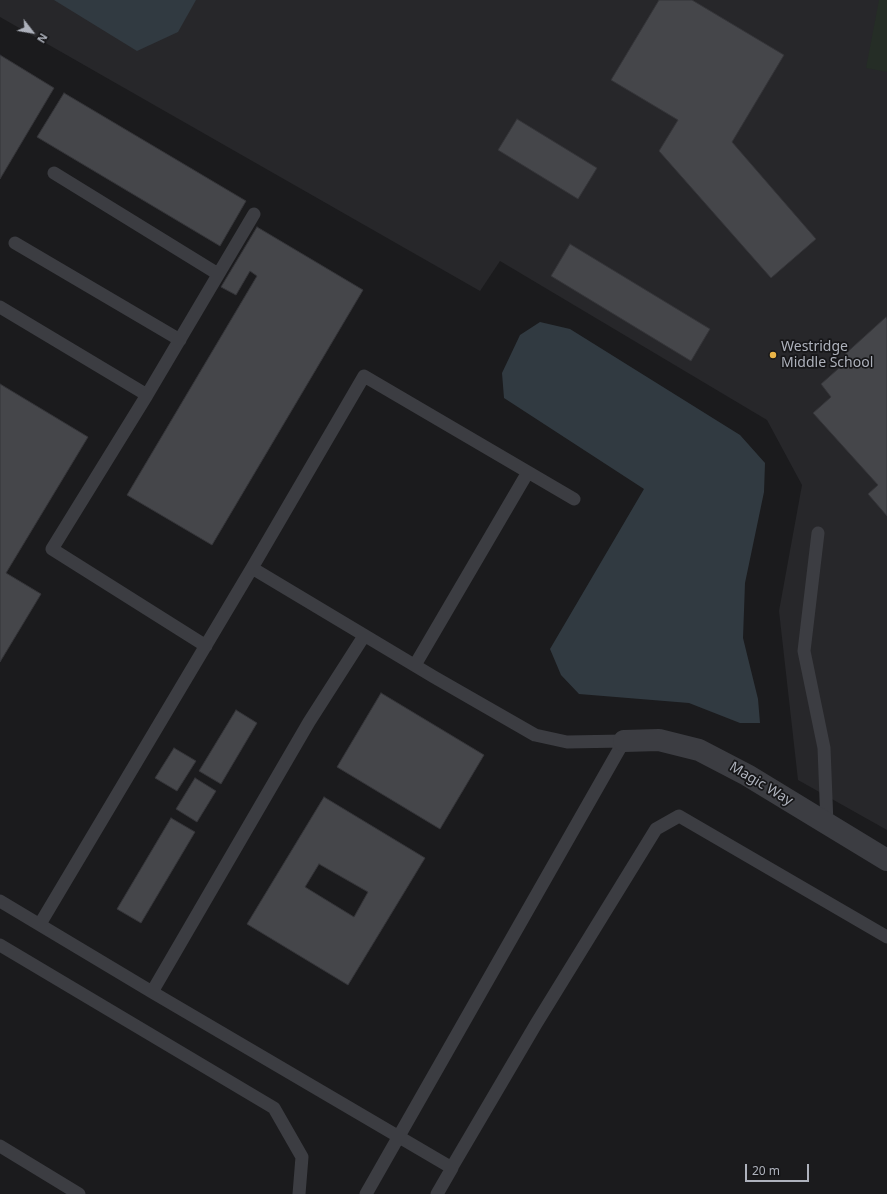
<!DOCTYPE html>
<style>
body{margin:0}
#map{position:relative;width:887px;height:1194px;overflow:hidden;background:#1b1b1d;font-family:"Noto Sans",sans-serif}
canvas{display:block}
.north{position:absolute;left:12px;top:12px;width:40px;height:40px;-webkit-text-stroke:3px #161618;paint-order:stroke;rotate:121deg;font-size:11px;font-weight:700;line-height:16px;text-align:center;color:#aeb2bc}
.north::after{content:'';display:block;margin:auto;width:14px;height:18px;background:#aeb2bc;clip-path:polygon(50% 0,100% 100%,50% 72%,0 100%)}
.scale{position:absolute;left:745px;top:1164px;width:64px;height:18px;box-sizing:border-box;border:2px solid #aeb2bc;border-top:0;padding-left:5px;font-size:12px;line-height:14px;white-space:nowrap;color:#aeb2bc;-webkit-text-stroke:3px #161618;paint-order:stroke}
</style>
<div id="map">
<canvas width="887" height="1194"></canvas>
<div class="north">N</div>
<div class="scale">20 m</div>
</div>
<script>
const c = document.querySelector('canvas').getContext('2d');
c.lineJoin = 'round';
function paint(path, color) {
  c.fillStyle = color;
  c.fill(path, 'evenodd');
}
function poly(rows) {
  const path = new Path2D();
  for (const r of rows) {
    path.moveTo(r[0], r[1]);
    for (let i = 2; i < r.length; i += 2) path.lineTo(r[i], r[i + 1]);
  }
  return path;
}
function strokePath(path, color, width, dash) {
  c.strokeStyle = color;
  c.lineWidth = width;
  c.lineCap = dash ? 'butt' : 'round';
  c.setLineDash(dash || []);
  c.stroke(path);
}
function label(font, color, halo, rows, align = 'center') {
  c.font = font + ' "Noto Sans",sans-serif';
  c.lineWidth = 3.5;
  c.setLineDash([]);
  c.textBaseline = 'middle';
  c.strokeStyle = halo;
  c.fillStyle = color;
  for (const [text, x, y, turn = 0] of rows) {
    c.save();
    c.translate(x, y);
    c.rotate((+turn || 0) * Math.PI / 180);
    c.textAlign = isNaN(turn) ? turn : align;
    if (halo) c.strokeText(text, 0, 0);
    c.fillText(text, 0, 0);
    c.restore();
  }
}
paint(poly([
 [0,0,887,0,887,830,798,780,779,611,802,485,767,420,500,261,480,291,0,17]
]), '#27272a');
paint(poly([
 [879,0,887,0,887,72,866,68]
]), '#252d26');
paint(poly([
 [54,0,196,0,178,32,137,51],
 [540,322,570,329,740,435,765,463,764,492,745,583,743,638,758,699,760,723,740,723,689,703,579,694,561,675,550,649,644,489,504,398,502,373,520,335]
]), '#313a41');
const building = poly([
 [659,0,692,0,784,55,732,142,816,239,771,278,659,151,678,120,611,80,659,0],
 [0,55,54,88,0,179,0,55],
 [64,93,246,201,220,246,37,137,64,93],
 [517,119,597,168,578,199,498,150,517,119],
 [257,227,363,290,212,545,127,495,257,276,250,271,236,295,221,287,257,227],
 [570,244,710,329,691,361,551,276,570,244],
 [886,317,887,319,887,516,868,494,878,485,813,413,831,397,821,384,847,361,843,356,886,317],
 [0,384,88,437,6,573,41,594,0,662,0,384],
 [381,693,484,755,440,829,337,767,381,693],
 [236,710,257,723,221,784,199,771,236,710],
 [174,748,196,761,177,791,155,778,174,748],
 [195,778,216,791,197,822,176,809,195,778],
 [324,797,425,858,348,985,247,924,324,797],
 [319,864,368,892,354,917,305,887,319,864],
 [171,818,195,832,141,923,117,909,171,818]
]);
paint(building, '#45464a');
strokePath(building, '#353539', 1);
strokePath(poly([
 [54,173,218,274],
 [15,243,180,340],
 [0,307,147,395,52,549,206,646],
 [147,395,254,214],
 [818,533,804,651,824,748,827,824],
 [252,568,434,677,535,735,567,742,624,741],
 [415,665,528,472],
 [0,901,152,992,452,1168,437,1194],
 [40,924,252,568,364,376,574,499],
 [0,945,274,1108,302,1157,299,1194],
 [152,992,309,722,364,636],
 [0,1146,79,1194],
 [452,1167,536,1024,656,829,679,816,887,937],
 [366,1194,624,741]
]), '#3c3d42', 13);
strokePath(poly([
 [624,741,659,740,699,750,747,775,887,860]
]), '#3c3d42', 22);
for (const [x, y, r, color] of [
 [773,355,4,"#e9b447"]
]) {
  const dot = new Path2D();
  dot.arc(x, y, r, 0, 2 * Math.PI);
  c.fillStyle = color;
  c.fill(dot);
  strokePath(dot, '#161618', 1.5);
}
label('14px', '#aeb2bc', '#161618', [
 ["Westridge",781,347],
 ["Middle School",781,363]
], 'left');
label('14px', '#aeb2bc', '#161618', [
 ["Magic Way",761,784,31]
]);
</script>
